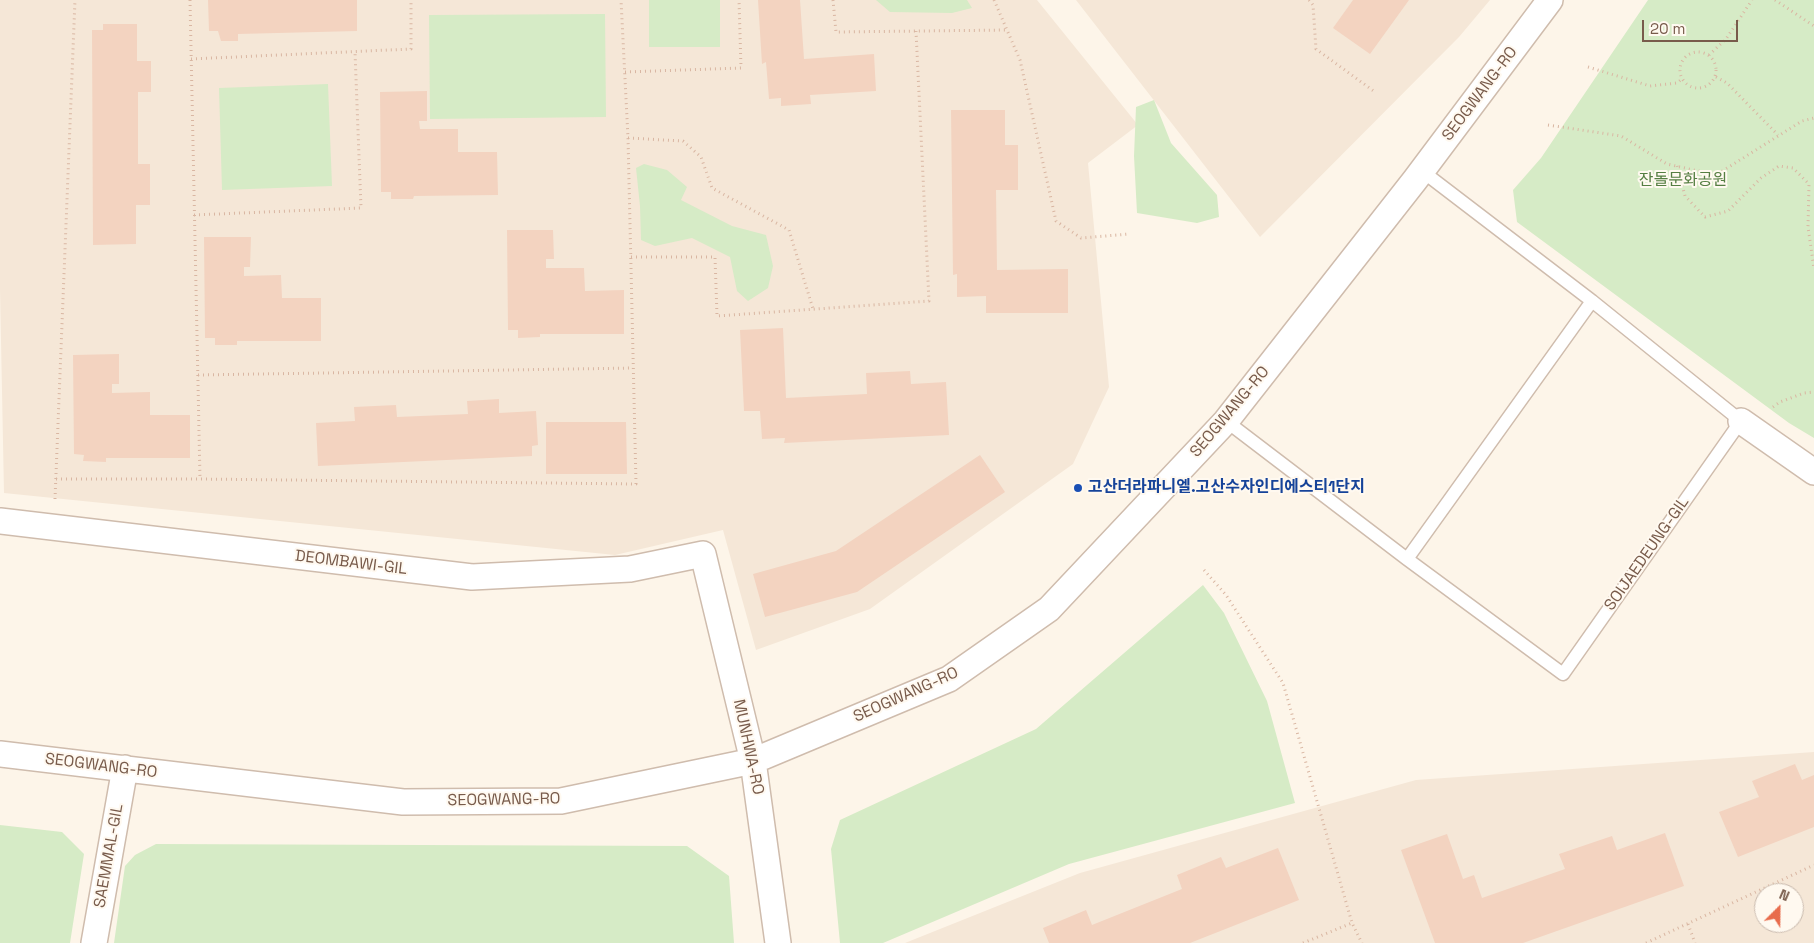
<!DOCTYPE html>
<meta charset="utf-8">
<style>
body{margin:0}
#map{position:relative;width:1814px;height:943px;overflow:hidden;background:#fdf5e9;font-family:"Space Grotesk",sans-serif}
canvas{display:block}
.north{position:absolute;left:1754px;top:883px;width:50px;height:50px;box-sizing:border-box;background:#fff9f0;border:1px solid #c9baae;border-radius:50%;rotate:23deg;font-size:14px;font-weight:700;line-height:20px;text-align:center;color:#785b4b}
.north::after{content:'';display:block;margin:auto;width:18px;height:22px;background:#e86c4c;clip-path:polygon(50% 0,100% 100%,50% 72%,0 100%)}
.scale{position:absolute;left:1642px;top:20px;width:96px;height:22px;box-sizing:border-box;border:2px solid #785b4b;border-top:0;padding-left:6px;font-size:15px;line-height:18px;white-space:nowrap;color:#785b4b;-webkit-text-stroke:4px #fff9f0;paint-order:stroke}
</style>
<div id="map">
<canvas width="1814" height="943"></canvas>
<div class="north">N</div>
<div class="scale">20 m</div>
</div>
<script>
const c = document.querySelector('canvas').getContext('2d');
c.lineJoin = 'round';
function paint(path, color) {
  c.fillStyle = color;
  c.fill(path, 'evenodd');
}
function poly(rows) {
  const path = new Path2D();
  for (const r of rows) {
    if (r.length === 3) {
      path.moveTo(r[0] + r[2], r[1]);
      path.arc(r[0], r[1], r[2], 0, 2 * Math.PI);
      continue;
    }
    path.moveTo(r[0], r[1]);
    for (let i = 2; i < r.length; i += 2) path.lineTo(r[i], r[i + 1]);
  }
  return path;
}
function strokePath(path, color, width, dash) {
  c.strokeStyle = color;
  c.lineWidth = width;
  c.lineCap = dash ? 'butt' : 'round';
  c.setLineDash(dash || []);
  c.stroke(path);
}
function label(font, color, halo, rows, align = 'center') {
  c.font = font + ' "Space Grotesk","Noto Sans KR",sans-serif';
  c.lineWidth = 4;
  c.setLineDash([]);
  c.textBaseline = 'middle';
  c.strokeStyle = halo;
  c.fillStyle = color;
  for (const [text, x, y, turn = 0] of rows) {
    c.save();
    c.translate(x, y);
    c.rotate((+turn || 0) * Math.PI / 180);
    c.textAlign = isNaN(turn) ? turn : align;
    if (halo) c.strokeText(text, 0, 0);
    c.fillText(text, 0, 0);
    c.restore();
  }
}
paint(poly([
 [0,0,1037,0,1138,125,1088,163,1109,387,1073,464,870,609,756,650,723,530,615,555,4,493,0,289],
 [1076,0,1490,0,1459,37,1260,237],
 [1814,752,1814,943,905,943,1080,873,1416,780],
 [1764,893,1794,893,1794,923,1764,923]
]), '#f5e7d7');
paint(poly([
 [649,0,720,0,720,47,649,47],
 [876,0,967,0,972,8,952,13,890,12],
 [1648,0,1814,0,1814,438,1789,423,1517,222,1513,190,1541,158],
 [605,14,606,117,430,119,429,15],
 [328,84,332,186,222,190,219,88],
 [1154,100,1171,143,1217,195,1219,217,1197,223,1137,213,1134,156,1136,107],
 [644,164,667,170,687,187,681,200,732,226,766,235,773,266,768,288,748,301,737,291,730,257,692,238,655,246,641,240,640,206,636,168],
 [1203,585,1224,613,1267,701,1295,803,1069,864,883,943,840,943,831,849,840,820,1036,729],
 [0,825,62,832,84,854,70,943,0,943],
 [156,844,687,846,729,876,734,943,114,943,125,866,135,855]
]), '#d6ebc6');
paint(poly([
 [208,0,357,0,357,31,238,34,238,41,221,41,218,31,209,31],
 [758,0,800,0,804,59,874,54,876,91,810,95,811,104,781,106,781,98,769,99,766,62,762,64],
 [1353,0,1409,0,1370,54,1333,28],
 [103,24,137,24,137,61,151,61,151,92,138,92,138,164,150,164,150,205,136,205,136,244,93,245,92,30,103,30],
 [427,91,427,121,419,121,420,129,458,129,458,152,497,152,498,195,414,196,413,199,391,199,391,192,381,192,380,92],
 [951,110,1005,110,1005,145,1018,145,1018,190,996,190,997,270,1068,269,1068,313,986,313,986,296,957,297,957,274,953,275],
 [507,230,553,230,554,259,546,259,546,268,584,268,585,291,624,290,624,334,540,334,540,337,518,338,518,330,508,330],
 [204,237,251,237,250,267,244,267,244,276,281,275,282,298,321,298,321,341,237,341,237,345,215,345,215,338,205,338],
 [783,328,786,398,867,394,866,373,910,371,911,384,946,382,949,435,784,443,785,438,762,439,760,411,744,411,740,330],
 [119,354,119,384,112,384,112,393,150,392,150,415,190,415,190,458,106,458,106,462,83,461,84,455,74,454,73,355],
 [499,399,499,413,536,411,538,445,532,446,532,456,318,466,316,423,355,421,354,407,396,405,397,417,468,414,467,401],
 [546,422,626,422,627,474,546,474],
 [980,455,1005,492,857,592,765,617,753,574,836,551],
 [1795,764,1802,780,1814,775,1814,827,1738,857,1719,812,1759,797,1752,781],
 [1665,833,1684,886,1523,943,1435,943,1401,850,1447,834,1463,879,1474,875,1482,898,1565,869,1559,854,1612,836,1617,850],
 [1278,848,1299,900,1190,943,1049,943,1043,928,1086,910,1092,925,1182,889,1177,875,1221,857,1226,868]
]), '#f3d3c0');
const lane = poly([
 [1226,421,1407,559,1563,674,1741,421,1592,301,1422,171],
 [1407,559,1592,301]
]);
const street = poly([
 [1741,421,1814,472],
 [0,521,472,577,630,569,703,554,753,761,778,943],
 [0,754,403,802,561,801,753,761,949,679,1049,609,1226,421,1415,180,1550,0],
 [94,943,125,768]
]);
strokePath(lane, '#cfbcad', 15);
strokePath(street, '#cfbcad', 28);
strokePath(poly([
 [190,0,200,479],
 [833,0,836,32,1007,30],
 [994,0,1020,60,1056,221,1081,238,1129,234],
 [1309,0,1313,5,1316,49,1375,92],
 [1775,0,1814,26],
 [1698,70,18],
 [1709,55,1726,39,1752,0],
 [191,59,411,49,411,0],
 [1588,67,1650,86,1677,83,1682,79],
 [625,72,741,68,739,0],
 [1716,77,1727,83,1778,135],
 [1548,125,1621,136,1667,164,1716,175,1802,121,1814,118],
 [628,138,683,141,701,157,712,188,789,230,813,309],
 [1677,166,1685,196,1705,217,1728,211,1761,178,1779,166,1793,168,1809,184,1808,227,1814,269],
 [194,215,361,208,355,52],
 [631,257,715,257,717,316,929,301,916,31],
 [198,375,633,368],
 [1773,407,1780,402,1804,393,1814,392],
 [56,479,200,479,636,484,628,138,621,0],
 [55,499,75,0],
 [1204,570,1226,595,1283,683,1352,923,1362,943],
 [1688,924,1695,943],
 [1303,943,1352,923],
 [1646,943,1814,865]
]), '#d9b6a2', 3, [1, 4]);
strokePath(lane, '#fff', 12);
strokePath(street, '#fff', 25);
for (const [x, y, r, color] of [
 [1078,488,5,"#1a4fb4"]
]) {
  const dot = new Path2D();
  dot.arc(x, y, r, 0, 2 * Math.PI);
  c.fillStyle = color;
  c.fill(dot);
  strokePath(dot, '#fff9f0', 2);
}
label('16px', '#785b4b', '#fff9f0', [
 ["SEOGWANG-RO",1480,94,-53],
 ["SEOGWANG-RO",1230,412,-50],
 ["SOIJAEDEUNG-GIL",1647,554,-55],
 ["DEOMBAWI-GIL",351,563,7],
 ["SEOGWANG-RO",906,695,-24],
 ["MUNHWA-RO",748,747,78],
 ["SEOGWANG-RO",101,766,7],
 ["SEOGWANG-RO",504,800,-1],
 ["SAEMMAL-GIL",109,856,-80]
]);
label('16px', '#557e42', '#fff9f0', [
 ["잔돌문화공원",1683,181]
]);
label('bold 16px', '#164399', '#fff9f0', [
 ["고산더라파니엘.고산수자인디에스티1단지",1088,488]
], 'left');
</script>
